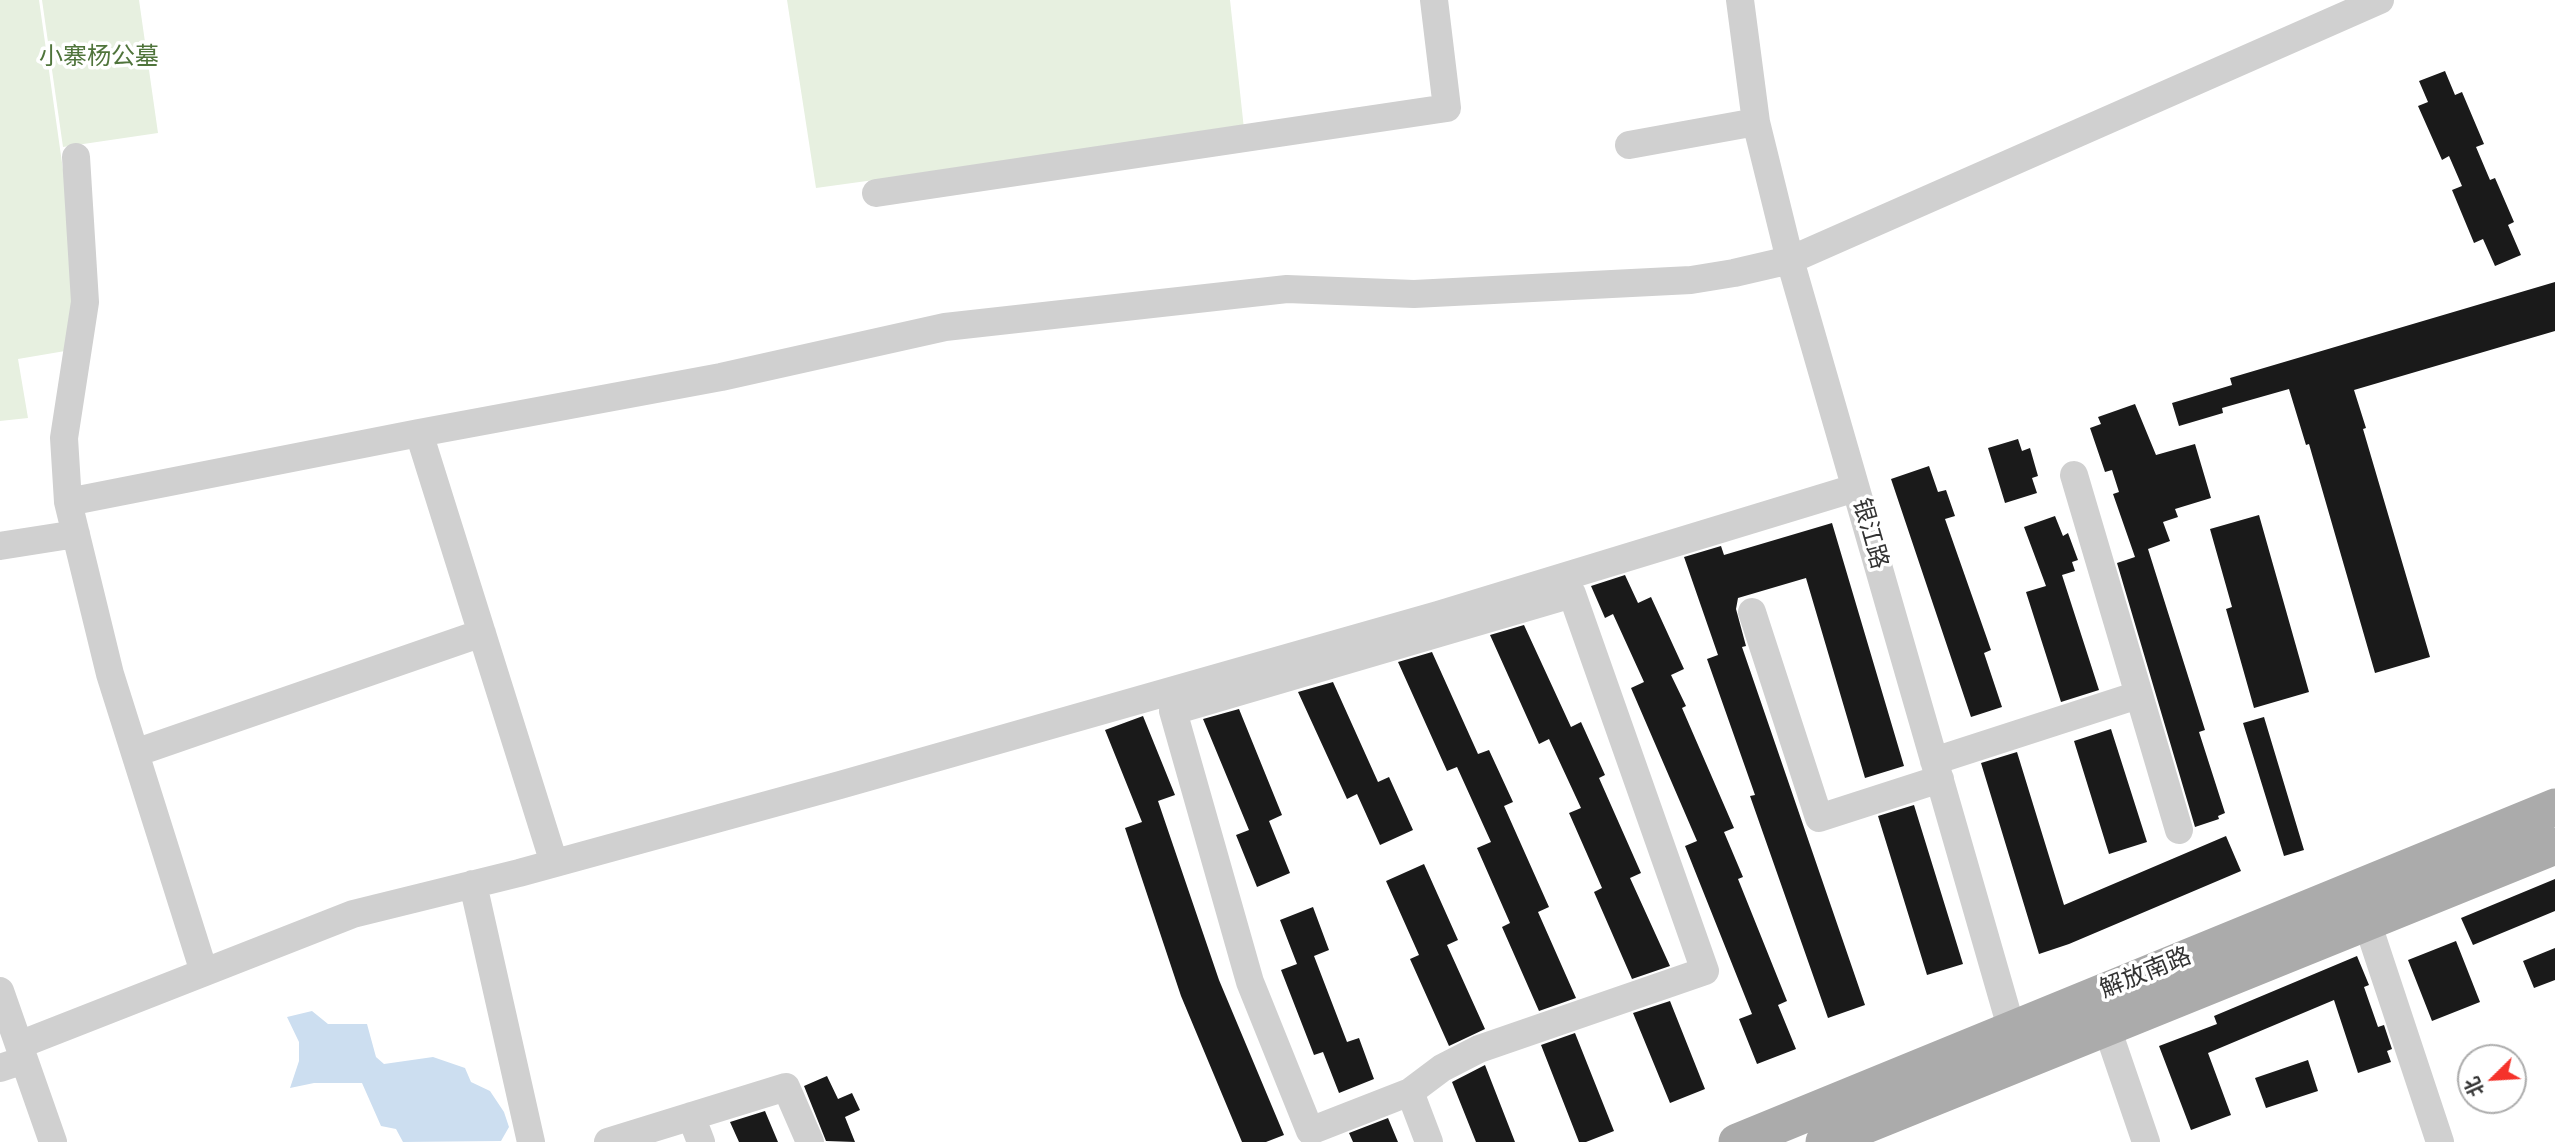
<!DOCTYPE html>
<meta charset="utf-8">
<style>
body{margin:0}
#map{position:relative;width:2555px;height:1142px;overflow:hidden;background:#fff;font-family:Poppins,"Noto Sans SC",sans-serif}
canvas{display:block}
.north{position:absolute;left:2457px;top:1044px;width:70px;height:70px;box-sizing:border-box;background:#fff;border:2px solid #adadad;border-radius:50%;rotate:246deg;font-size:19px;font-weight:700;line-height:28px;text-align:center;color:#333}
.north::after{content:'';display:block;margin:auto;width:24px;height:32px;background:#f5322a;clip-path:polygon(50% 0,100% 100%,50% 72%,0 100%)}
</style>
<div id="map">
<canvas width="2555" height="1142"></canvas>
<div class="north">北</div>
</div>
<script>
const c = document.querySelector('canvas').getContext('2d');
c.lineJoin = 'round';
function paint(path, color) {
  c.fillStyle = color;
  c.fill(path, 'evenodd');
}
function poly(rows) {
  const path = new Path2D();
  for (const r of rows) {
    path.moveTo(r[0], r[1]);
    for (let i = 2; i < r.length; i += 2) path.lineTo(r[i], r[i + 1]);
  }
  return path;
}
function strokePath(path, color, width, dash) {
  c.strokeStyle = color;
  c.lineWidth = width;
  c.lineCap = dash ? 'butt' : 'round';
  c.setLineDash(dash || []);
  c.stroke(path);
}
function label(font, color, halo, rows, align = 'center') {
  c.font = font + ' Poppins,"Noto Sans SC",sans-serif';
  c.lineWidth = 7;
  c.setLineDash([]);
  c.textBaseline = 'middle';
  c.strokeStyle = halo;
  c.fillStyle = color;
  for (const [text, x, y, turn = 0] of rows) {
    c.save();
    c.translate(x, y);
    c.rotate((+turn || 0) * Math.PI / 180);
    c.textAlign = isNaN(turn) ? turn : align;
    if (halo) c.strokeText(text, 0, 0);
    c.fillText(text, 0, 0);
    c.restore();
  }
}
paint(poly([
 [0,0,39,0,65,184,77,317,71,350,18,359,28,418,0,421],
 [42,0,139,0,158,133,63,147],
 [787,0,1230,0,1244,129,816,188]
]), '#e7f0e0');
paint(poly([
 [312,1011,328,1024,367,1024,376,1057,384,1064,433,1057,465,1068,471,1082,490,1091,504,1112,509,1127,501,1141,403,1142,396,1129,381,1126,362,1083,314,1083,290,1088,299,1061,299,1042,287,1017]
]), '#ccdef0');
paint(poly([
 [2445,71,2455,95,2462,92,2484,144,2476,147,2490,180,2495,178,2514,222,2508,225,2521,255,2495,266,2483,239,2474,243,2452,190,2462,186,2449,156,2442,160,2418,106,2428,102,2419,81],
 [2555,282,2555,331,2354,390,2366,428,2363,429,2430,657,2375,673,2309,444,2306,445,2289,389,2222,408,2223,413,2179,426,2172,403,2232,385,2230,378],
 [2135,404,2156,455,2195,444,2211,498,2175,509,2178,517,2163,522,2170,541,2148,549,2205,730,2199,732,2225,813,2218,816,2219,819,2195,827,2117,563,2135,557,2113,494,2119,492,2112,470,2105,472,2090,428,2101,424,2098,417],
 [2018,439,2022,451,2030,448,2038,476,2032,478,2037,493,2005,503,1988,448],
 [1929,466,1938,492,1946,490,1955,516,1945,519,1991,650,1984,653,2002,707,1971,717,1891,479],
 [2259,515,2309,692,2254,708,2226,609,2232,607,2210,529],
 [2055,516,2063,536,2068,533,2078,560,2072,562,2075,571,2062,575,2099,690,2061,702,2026,592,2046,586,2024,527],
 [1832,523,1904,766,1865,778,1806,578,1738,598,1736,609,1746,646,1742,647,1865,1005,1828,1018,1750,796,1755,795,1707,659,1718,655,1684,557,1721,546,1724,555],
 [1625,575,1638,603,1651,597,1684,669,1671,675,1686,706,1682,708,1734,828,1724,832,1743,877,1738,879,1787,1001,1778,1005,1796,1049,1757,1064,1739,1019,1752,1014,1685,846,1697,841,1631,688,1644,682,1613,614,1605,618,1591,586],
 [1524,625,1571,727,1581,722,1605,775,1599,778,1641,873,1630,878,1670,966,1632,979,1594,892,1602,888,1569,813,1581,808,1549,739,1539,744,1490,635],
 [1432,652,1478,754,1489,750,1513,802,1504,806,1549,907,1538,912,1576,998,1539,1011,1502,927,1510,923,1477,848,1491,842,1457,767,1447,771,1398,662],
 [1333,682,1378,782,1389,777,1413,830,1380,845,1357,794,1347,799,1298,692],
 [1239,709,1282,815,1269,821,1290,873,1257,887,1236,835,1249,830,1203,719],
 [1143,716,1175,795,1158,801,1219,980,1284,1135,1266,1142,1242,1142,1181,996,1125,828,1142,822,1105,730],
 [2264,717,2304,850,2284,856,2243,723],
 [2111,729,2147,842,2109,854,2074,741],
 [2017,752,2064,905,2226,836,2241,871,2069,944,2039,954,1981,763],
 [1914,805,1963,964,1927,975,1878,816],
 [1424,864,1458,940,1447,945,1485,1029,1449,1046,1410,959,1419,955,1386,881],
 [2555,879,2555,911,2473,945,2461,918],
 [1313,907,1329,950,1314,956,1347,1042,1359,1038,1374,1079,1339,1093,1323,1052,1314,1055,1281,970,1297,964,1280,920],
 [2456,941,2480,1002,2432,1021,2408,960],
 [2555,948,2555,980,2534,988,2523,961],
 [2357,956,2369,985,2364,987,2378,1027,2384,1025,2392,1049,2387,1051,2391,1062,2358,1073,2334,1000,2208,1053,2231,1115,2191,1130,2159,1046,2217,1024,2214,1016],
 [1670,1001,1705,1089,1670,1103,1633,1013],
 [1575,1033,1614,1131,1586,1142,1579,1142,1541,1045],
 [2308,1060,2318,1091,2266,1108,2255,1078],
 [1485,1065,1515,1142,1476,1142,1452,1082],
 [827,1076,838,1099,852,1093,860,1110,845,1117,855,1142,826,1141,804,1086],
 [765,1111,778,1142,739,1142,730,1122],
 [1388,1118,1398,1142,1353,1142,1349,1133]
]), '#1a1a1a');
strokePath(poly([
 [1740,0,1756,122,1790,260,2017,1048],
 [1629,145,1756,122],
 [76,157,85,302,64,438,68,502,110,674,204,972],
 [876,193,1447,108,1434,0],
 [2074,475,2179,830],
 [68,502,419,433],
 [0,546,76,534],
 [1572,594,1705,971,1479,1049,1442,1068,1410,1092,1310,1131,1250,982,1173,711,1572,594],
 [1752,612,1819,818,1940,779],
 [135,753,482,633],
 [1934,761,2138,695],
 [554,863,419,433,721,377,945,327,1287,289,1414,294,1691,280,1734,273,1790,260,2380,0],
 [473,884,531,1142],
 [2367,922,2440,1142],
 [0,991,53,1142],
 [2107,1028,2146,1142],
 [19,1045,353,914,519,873,840,785,1438,615,1855,488],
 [0,1068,24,1060],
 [1410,1092,1429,1142],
 [691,1116,701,1142],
 [608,1142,786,1087,810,1142]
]), '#d0d0d0', 28);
strokePath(poly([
 [1737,1142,2555,807],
 [1824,1142,2555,846]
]), '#ababab', 37);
label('24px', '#4f743b', '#fff', [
 ["小寨杨公墓",99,58]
]);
label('24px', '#333', '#fff', [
 ["银江路",1869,534,74],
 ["解放南路",2146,974,-22]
]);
</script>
